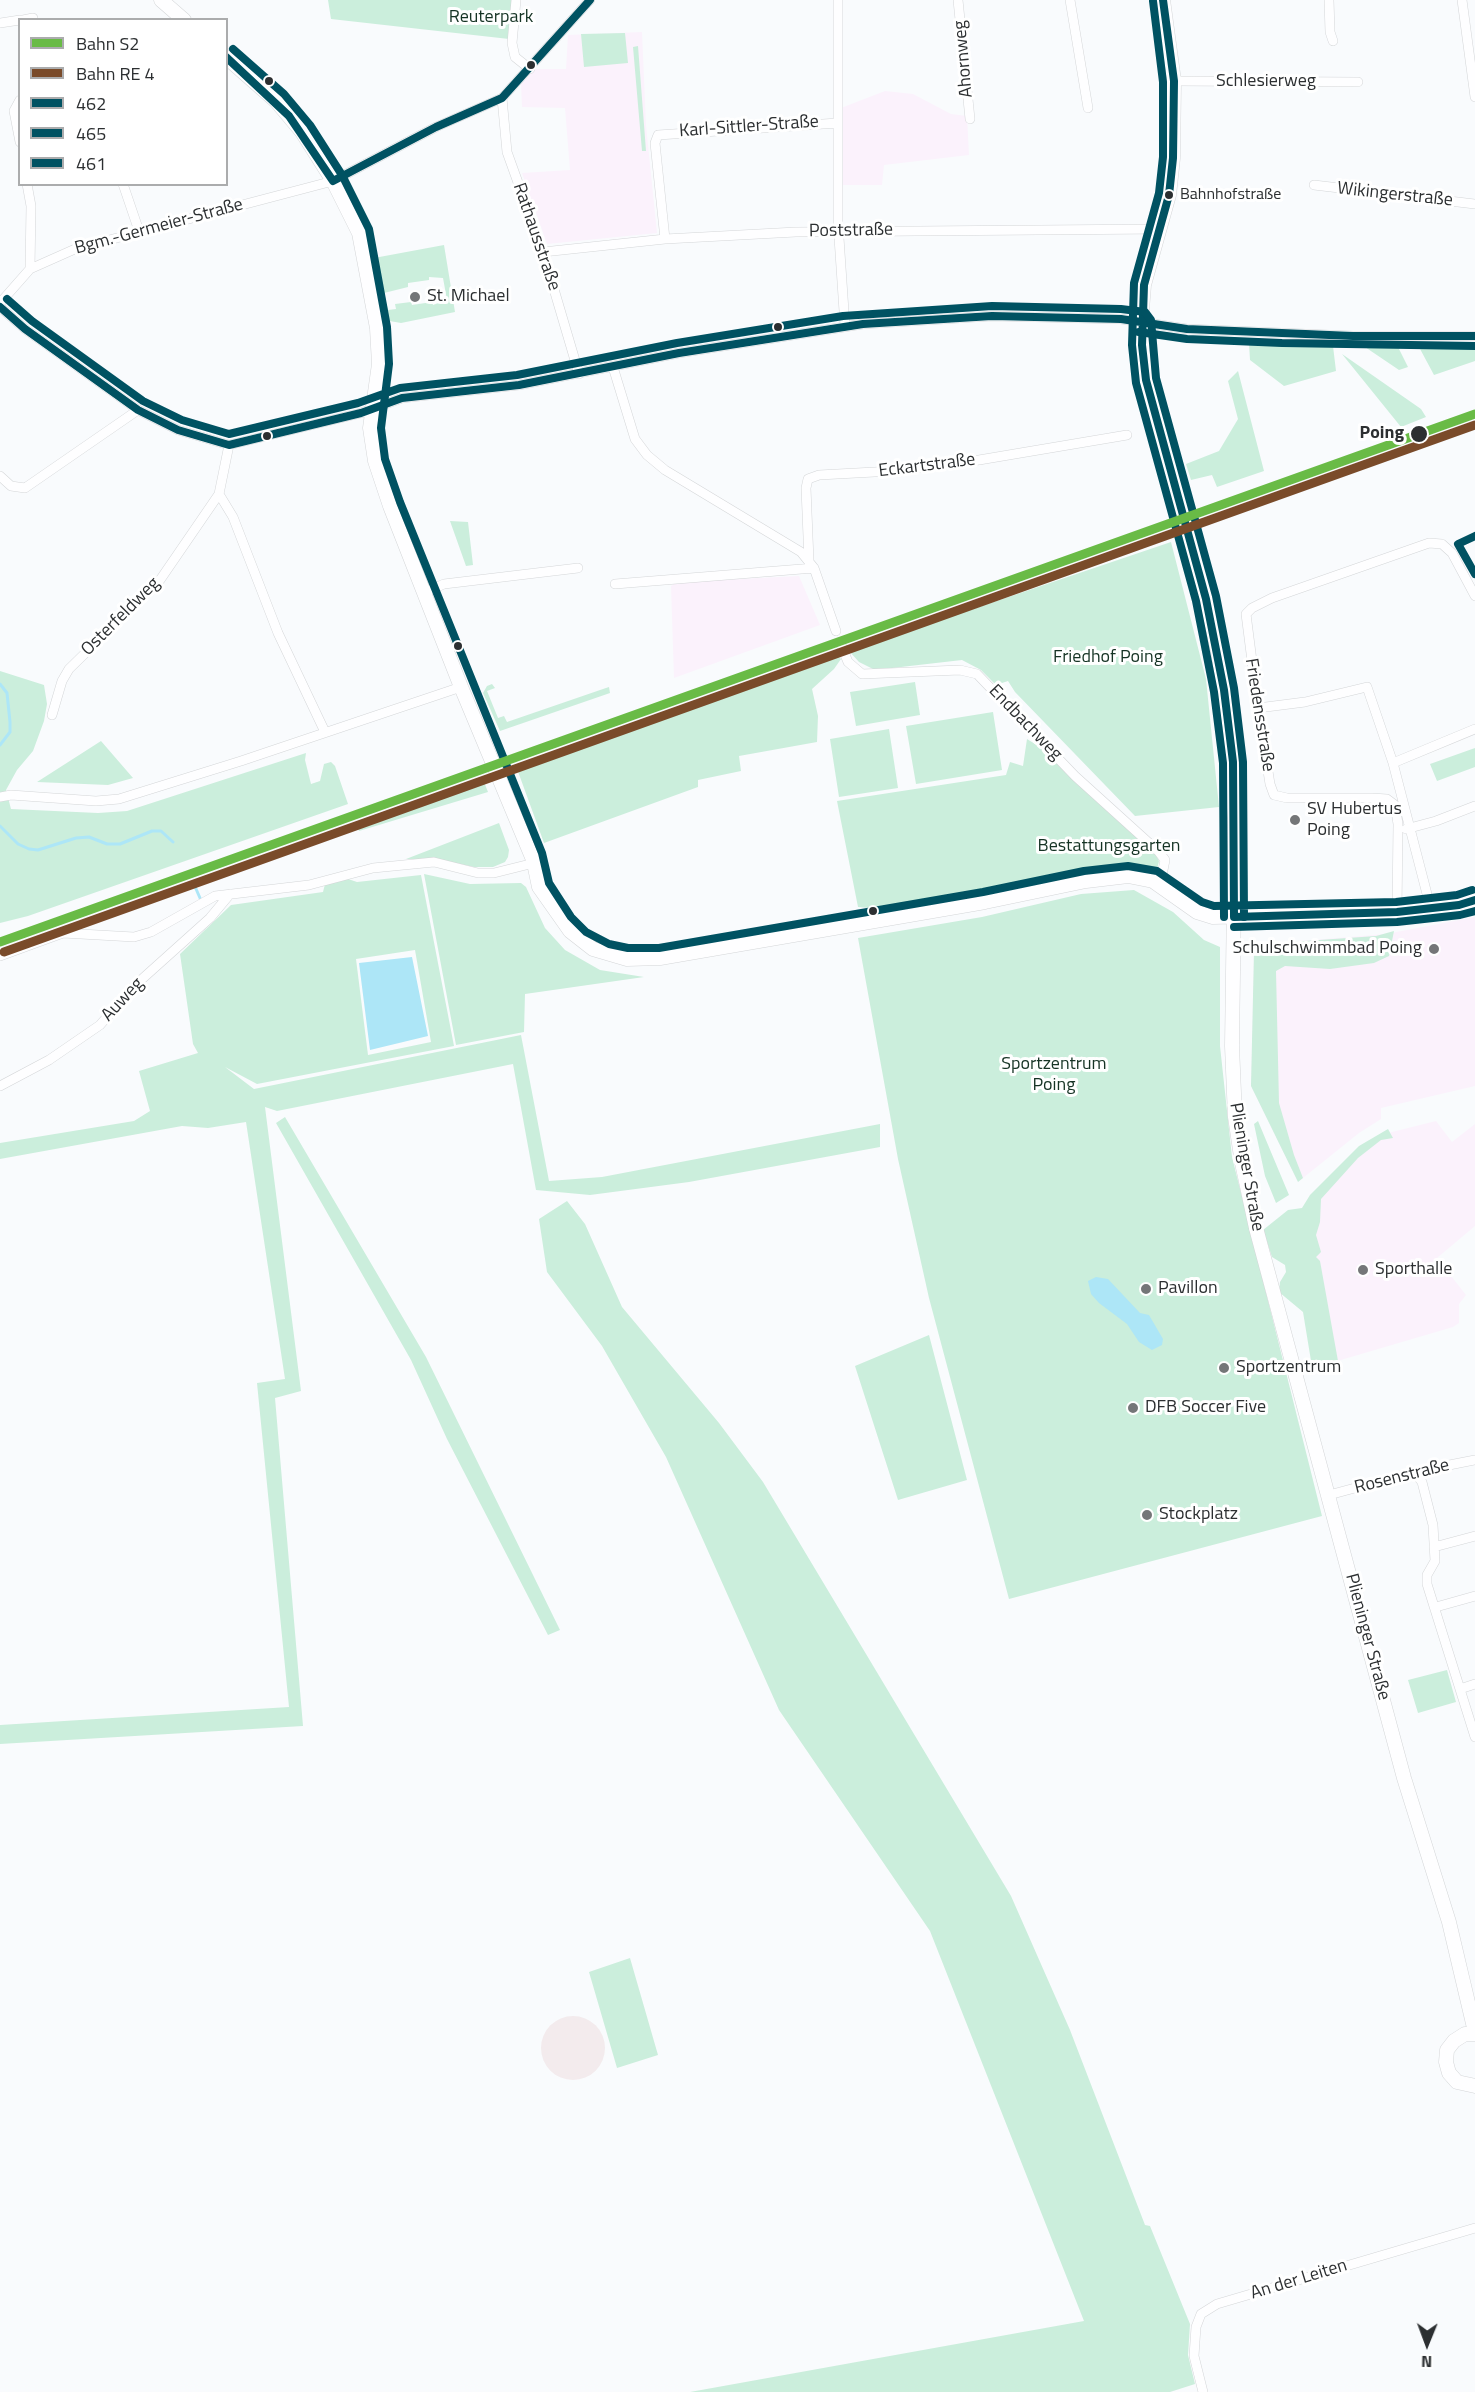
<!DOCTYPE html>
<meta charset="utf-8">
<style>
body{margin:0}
#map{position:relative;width:1475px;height:2392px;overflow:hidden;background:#f9fbfd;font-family:"Titillium Web",sans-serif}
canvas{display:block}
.legend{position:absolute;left:18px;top:18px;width:210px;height:168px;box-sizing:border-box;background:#fff;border:2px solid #abacad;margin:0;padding:8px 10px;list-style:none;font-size:18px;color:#2c2f31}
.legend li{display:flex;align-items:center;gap:12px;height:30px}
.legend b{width:30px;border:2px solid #abacad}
.north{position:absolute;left:1397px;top:2314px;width:60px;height:60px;-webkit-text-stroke:4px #fff;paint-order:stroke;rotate:181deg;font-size:16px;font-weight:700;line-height:24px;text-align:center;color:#2c2f31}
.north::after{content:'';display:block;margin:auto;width:21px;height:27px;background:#2c2f31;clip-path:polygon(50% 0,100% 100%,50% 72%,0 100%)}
</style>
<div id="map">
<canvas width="1475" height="2392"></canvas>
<ul class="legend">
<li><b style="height:8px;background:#69bb46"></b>Bahn S2</li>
<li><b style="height:8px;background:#7a4b2a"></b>Bahn RE 4</li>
<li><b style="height:8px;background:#005262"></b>462</li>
<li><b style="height:8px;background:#005262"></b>465</li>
<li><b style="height:8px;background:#005262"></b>461</li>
</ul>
<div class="north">N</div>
</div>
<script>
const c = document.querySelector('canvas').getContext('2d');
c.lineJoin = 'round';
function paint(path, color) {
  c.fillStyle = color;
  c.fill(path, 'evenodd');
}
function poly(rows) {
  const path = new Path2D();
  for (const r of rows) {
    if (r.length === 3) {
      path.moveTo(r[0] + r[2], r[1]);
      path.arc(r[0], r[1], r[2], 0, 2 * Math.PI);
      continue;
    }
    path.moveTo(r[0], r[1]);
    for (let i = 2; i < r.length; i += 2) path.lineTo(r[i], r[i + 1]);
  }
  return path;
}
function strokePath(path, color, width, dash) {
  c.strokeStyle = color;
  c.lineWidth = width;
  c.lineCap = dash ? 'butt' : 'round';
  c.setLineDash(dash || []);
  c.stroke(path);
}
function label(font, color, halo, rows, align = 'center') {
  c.font = font + ' "Titillium Web",sans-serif';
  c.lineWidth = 6;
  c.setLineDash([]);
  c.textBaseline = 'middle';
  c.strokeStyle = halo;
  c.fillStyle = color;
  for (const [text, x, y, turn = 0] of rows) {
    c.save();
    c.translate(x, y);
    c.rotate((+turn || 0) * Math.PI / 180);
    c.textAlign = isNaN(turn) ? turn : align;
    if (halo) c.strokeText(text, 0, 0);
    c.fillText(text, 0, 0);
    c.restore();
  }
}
paint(poly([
 [573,2048,32]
]), '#f3ebed');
paint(poly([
 [642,32,646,125,657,233,547,244,522,173,570,170,565,108,522,107,521,84,535,69,566,69,568,35],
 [885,91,913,94,951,114,967,116,969,155,884,165,882,185,839,185,841,108],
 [799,576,820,625,674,678,671,586,677,582],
 [1475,917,1475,1086,1381,1108,1381,1119,1359,1133,1298,1182,1251,1086,1254,951,1262,944,1386,934],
 [1436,1121,1452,1142,1475,1124,1475,1226,1437,1258,1466,1295,1459,1304,1459,1323,1453,1327,1317,1367,1309,1321,1319,1190,1388,1133]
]), '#fbf2fc');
paint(poly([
 [328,0,512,0,509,39,331,19],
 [625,33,628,63,584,67,581,34],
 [638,46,646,151,642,151,633,47],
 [444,245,455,312,401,323,384,320,374,258],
 [429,277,443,278,447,300,433,305,432,302,412,305,411,302,395,304,396,309,388,310,384,293,408,287,408,283,429,280],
 [1249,343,1333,346,1336,371,1284,386,1250,360],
 [1475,346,1475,361,1434,375,1419,347],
 [1365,347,1398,347,1408,367,1399,370],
 [1342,354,1421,409,1426,417,1401,427],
 [1238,371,1264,471,1217,487,1212,475,1191,480,1186,464,1219,451,1238,419,1228,381],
 [450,521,468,522,473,565,466,566],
 [1171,542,1206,679,1219,807,1135,816,1015,692,1008,681,996,685,981,670,962,660,875,670,859,662,849,651],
 [835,653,841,659,834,669,812,689,818,716,817,742,739,756,741,771,698,780,698,787,544,843,516,766],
 [0,671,44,685,47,704,44,721,33,751,17,770,6,790,11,809,98,813,127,811,306,753,305,760,311,784,320,781,324,764,331,762,335,766,348,804,28,916,0,923],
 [915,682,920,715,856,726,850,692],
 [492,684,495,688,487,691,498,718,504,716,507,722,603,689,609,687,610,693,500,731,483,693,487,686],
 [993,712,1002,770,916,784,906,726],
 [889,729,898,788,839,797,830,739],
 [1027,739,1043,749,1155,853,1159,861,1157,870,1152,873,1128,871,881,909,858,907,837,801,1006,775,1010,762,1023,766],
 [101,741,133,778,108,785,37,782],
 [1475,748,1475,767,1437,781,1430,764],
 [482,777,488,792,359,831,355,822],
 [499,823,509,850,508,857,505,862,493,867,474,867,436,859,406,859],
 [424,874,470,884,521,883,526,887,545,928,565,950,600,970,644,977,525,994,524,1032,456,1045],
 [421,875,454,1046,257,1084,225,1067,254,1089,521,1035,549,1181,602,1177,880,1124,880,1147,689,1182,590,1195,536,1190,513,1064,277,1111,265,1107,301,1391,275,1398,303,1726,0,1744,0,1725,289,1707,257,1383,285,1379,246,1122,208,1128,182,1126,0,1159,0,1143,134,1121,150,1111,139,1071,198,1053,193,1044,180,954,231,905,323,892,325,884,348,879,357,882],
 [415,950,431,1042,368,1055,356,959],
 [1134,890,1173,912,1204,940,1220,947,1220,1046,1232,1157,1322,1516,1009,1599,929,1298,898,1159,858,938,982,917,1081,894],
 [1394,931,1389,956,1374,963,1330,969,1285,966,1276,971,1279,1103,1294,1155,1303,1178,1298,1182,1251,1086,1254,951,1262,944,1376,936],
 [285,1117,426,1357,560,1630,548,1635,447,1439,411,1360,276,1123],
 [1258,1121,1289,1195,1276,1203,1265,1176,1254,1124],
 [1388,1129,1393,1138,1381,1140,1358,1158,1321,1199,1320,1222,1316,1235,1321,1252,1316,1257,1320,1261,1338,1361,1312,1367,1303,1312,1279,1292,1280,1282,1286,1272,1285,1265,1272,1257,1263,1230,1288,1210,1302,1208,1310,1195,1359,1146],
 [567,1201,585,1224,622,1307,719,1423,763,1482,1011,1896,1070,2030,1145,2225,1150,2226,1190,2324,1188,2355,1195,2384,1170,2392,690,2392,1084,2321,930,1931,779,1710,666,1457,602,1346,547,1272,539,1219],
 [929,1335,967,1480,898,1500,855,1366],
 [1447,1670,1456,1702,1418,1713,1408,1680],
 [630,1958,658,2055,617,2068,589,1972]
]), '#cbeedc');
paint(poly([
 [412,957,428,1036,370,1050,359,963],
 [1096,1277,1108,1279,1140,1313,1149,1315,1163,1339,1162,1345,1152,1350,1139,1342,1127,1324,1099,1303,1091,1294,1088,1281]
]), '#ade6f7');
strokePath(poly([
 [0,684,7,693,10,722,10,732,0,745],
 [0,826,18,844,29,849,38,850,76,838,89,837,107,844,120,844,152,831,161,831,173,842],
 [193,882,200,898]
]), '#ade6f7', 3);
const street = poly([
 [516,0,512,43,515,57,530,69],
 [838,0,838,223,845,326],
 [958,0,970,119],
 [1070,0,1088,108],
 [1329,0,1330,32,1333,41],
 [1462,0,1475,97],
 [23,20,33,18],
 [0,23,20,20],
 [1174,81,1358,82],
 [502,98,507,152,543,252,579,374],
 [20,100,14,111,20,142],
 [27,184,31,206,30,269],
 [123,184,139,231],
 [1314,185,1475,204],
 [665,239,655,143,658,135,838,123],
 [543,252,665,239,796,232,1160,229],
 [0,303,30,269,75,249,333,181,436,127,502,98,590,0],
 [0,307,25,329,138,410,178,430,229,445,361,413,402,398,519,385,679,353,863,324,992,316,1121,319,1187,329,1353,336,1475,336],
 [613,367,635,439,647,455,665,470,801,552,814,568,836,631],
 [229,445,219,494,233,517,278,633,325,732],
 [0,476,11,486,25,488,138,410],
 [809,561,806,488,808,479,819,475,893,471,979,460,1127,435],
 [615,584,814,568],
 [425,592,444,584,578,568],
 [841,645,848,662,862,674,960,670,977,674,1075,776,1159,852,1165,860,1160,885],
 [1258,708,1305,702,1367,687,1393,763,1475,729],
 [52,715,62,681,69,669,160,580,219,494],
 [1393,763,1427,894],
 [0,797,11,795,96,801,119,799,241,761,461,687],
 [1406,829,1436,821,1475,806],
 [1397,912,1398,824,1395,805,1387,799,1372,798,1287,798,1274,795,1270,784,1258,708,1246,614,1252,608,1272,598,1429,543,1442,544,1452,553,1475,596],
 [0,956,63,933,134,937,151,932,215,896,309,885,373,868,434,862,478,873,494,873,534,863],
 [0,1086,49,1060,100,1025,132,988,210,918,230,894],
 [1414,1472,1422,1482,1433,1525,1435,1561,1427,1575,1427,1584,1475,1737],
 [1329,1495,1414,1472,1475,1460],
 [1434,1547,1475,1536],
 [1436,1607,1475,1596],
 [1460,1689,1475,1684],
 [1203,2392,1194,2356,1196,2327,1201,2314,1217,2304,1475,2228]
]);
const secondary = poly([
 [161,0,184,20],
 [1163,0,1174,81,1173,158,1169,195,1144,285,1141,322,1142,345,1146,380,1206,599,1218,652,1230,730,1235,827,1232,1046,1235,1117,1242,1163,1256,1228,1404,1778,1449,1922,1475,2032],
 [226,57,276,101,302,132,333,181,359,233,377,328,379,364,370,428,375,461,390,506,461,687,537,869],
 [534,863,539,887,570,931,593,949,627,959,660,958,985,902,1086,881,1128,876,1153,881,1197,912,1213,917,1397,912,1459,905,1475,900],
 [1475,2034,1465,2034,1454,2041,1447,2050,1446,2062,1449,2073,1457,2082,1475,2086]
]);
strokePath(street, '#d4d6d8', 10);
strokePath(secondary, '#d4d6d8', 15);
strokePath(street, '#fefeff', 9);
strokePath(secondary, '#fefeff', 14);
strokePath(poly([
 [1163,0,1174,81,1173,158,1169,195,1144,285,1142,345,1146,380,1206,599,1224,690,1233,762,1234,917,1397,912,1459,905,1475,900],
 [226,57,289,116,333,181],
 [333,181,436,127,502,98,590,0],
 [0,307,25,329,138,410,178,430,229,445,361,413,402,398,519,385,679,353,863,324,992,316,1121,319,1187,329,1353,336,1475,336]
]), '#005262', 8);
strokePath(poly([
 [1153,1,1163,82,1163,157,1159,193,1134,283,1132,345,1136,383,1196,601,1214,692,1223,763,1224,917],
 [1139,332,1187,339,1282,343,1475,346],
 [1234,927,1397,922,1460,915,1475,911]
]), '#005262', 8);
strokePath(poly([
 [233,49,284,94,310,125,342,175,369,229,387,327,389,364,381,428,385,459,400,502,542,853,549,883,571,917,586,932,609,944,628,948,659,948,983,892,1084,871,1128,866,1157,871,1202,902,1214,906,1396,902,1457,895,1472,890],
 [7,299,32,321,143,401,182,420,229,434,358,403,400,388,517,375,677,343,843,316,992,306,1121,309,1145,312,1151,320,1156,378,1216,596,1234,688,1243,762,1244,917],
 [1475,536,1458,544,1475,574]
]), '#005262', 8);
strokePath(poly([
 [0,942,1475,414]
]), '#69bb46', 9);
strokePath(poly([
 [4,952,1475,425]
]), '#7a4b2a', 9);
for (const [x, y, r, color] of [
 [531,65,5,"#2c2f31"],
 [269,81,5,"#2c2f31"],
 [1169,195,5,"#2c2f31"],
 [415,297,6,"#747678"],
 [778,327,5,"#2c2f31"],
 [1419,434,9,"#2c2f31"],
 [267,436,5,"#2c2f31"],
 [458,646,5,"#2c2f31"],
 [1295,820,6,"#747678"],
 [873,911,5,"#2c2f31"],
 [1434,949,6,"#747678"],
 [1363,1270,6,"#747678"],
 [1146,1289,6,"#747678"],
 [1224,1368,6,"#747678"],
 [1133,1408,6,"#747678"],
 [1147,1515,6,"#747678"]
]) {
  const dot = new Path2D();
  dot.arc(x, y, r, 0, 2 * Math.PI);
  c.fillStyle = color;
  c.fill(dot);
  strokePath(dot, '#fff', 2);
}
label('16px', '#2c2f31', '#fff', [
 ["Bahnhofstraße",1180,195]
], 'left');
label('18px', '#153324', '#fff', [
 ["Reuterpark",491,18],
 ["Friedhof Poing",1108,658],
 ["Bestattungsgarten",1109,847],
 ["Sportzentrum",1054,1065],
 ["Poing",1054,1086]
]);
label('18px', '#2c2f31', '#fff', [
 ["Ahornweg",964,59,-95],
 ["Schlesierweg",1266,82],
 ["Karl-Sittler-Straße",749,127,-4],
 ["Wikingerstraße",1395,195,6],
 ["Bgm.-Germeier-Straße",159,227,-15],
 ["Poststraße",851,231,-1],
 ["Rathausstraße",536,237,71],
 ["Eckartstraße",927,466,-7],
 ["Osterfeldweg",121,617,-45],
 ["Friedensstraße",1259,715,81],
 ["Endbachweg",1025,723,46],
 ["Auweg",123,1000,-47],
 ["Plieninger Straße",1246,1167,80],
 ["Rosenstraße",1402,1477,-14],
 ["Plieninger Straße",1367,1637,75],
 ["An der Leiten",1299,2280,-17]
]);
label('18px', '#2c2f31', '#fff', [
 ["St. Michael",427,297],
 ["SV Hubertus",1307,810],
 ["Poing",1307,831],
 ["Schulschwimmbad Poing",1422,949,"right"],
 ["Sporthalle",1375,1270],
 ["Pavillon",1158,1289],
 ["Sportzentrum",1236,1368],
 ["DFB Soccer Five",1145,1408],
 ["Stockplatz",1159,1515]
], 'left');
label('bold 18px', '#2c2f31', '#fff', [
 ["Poing",1404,434]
], 'right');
</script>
